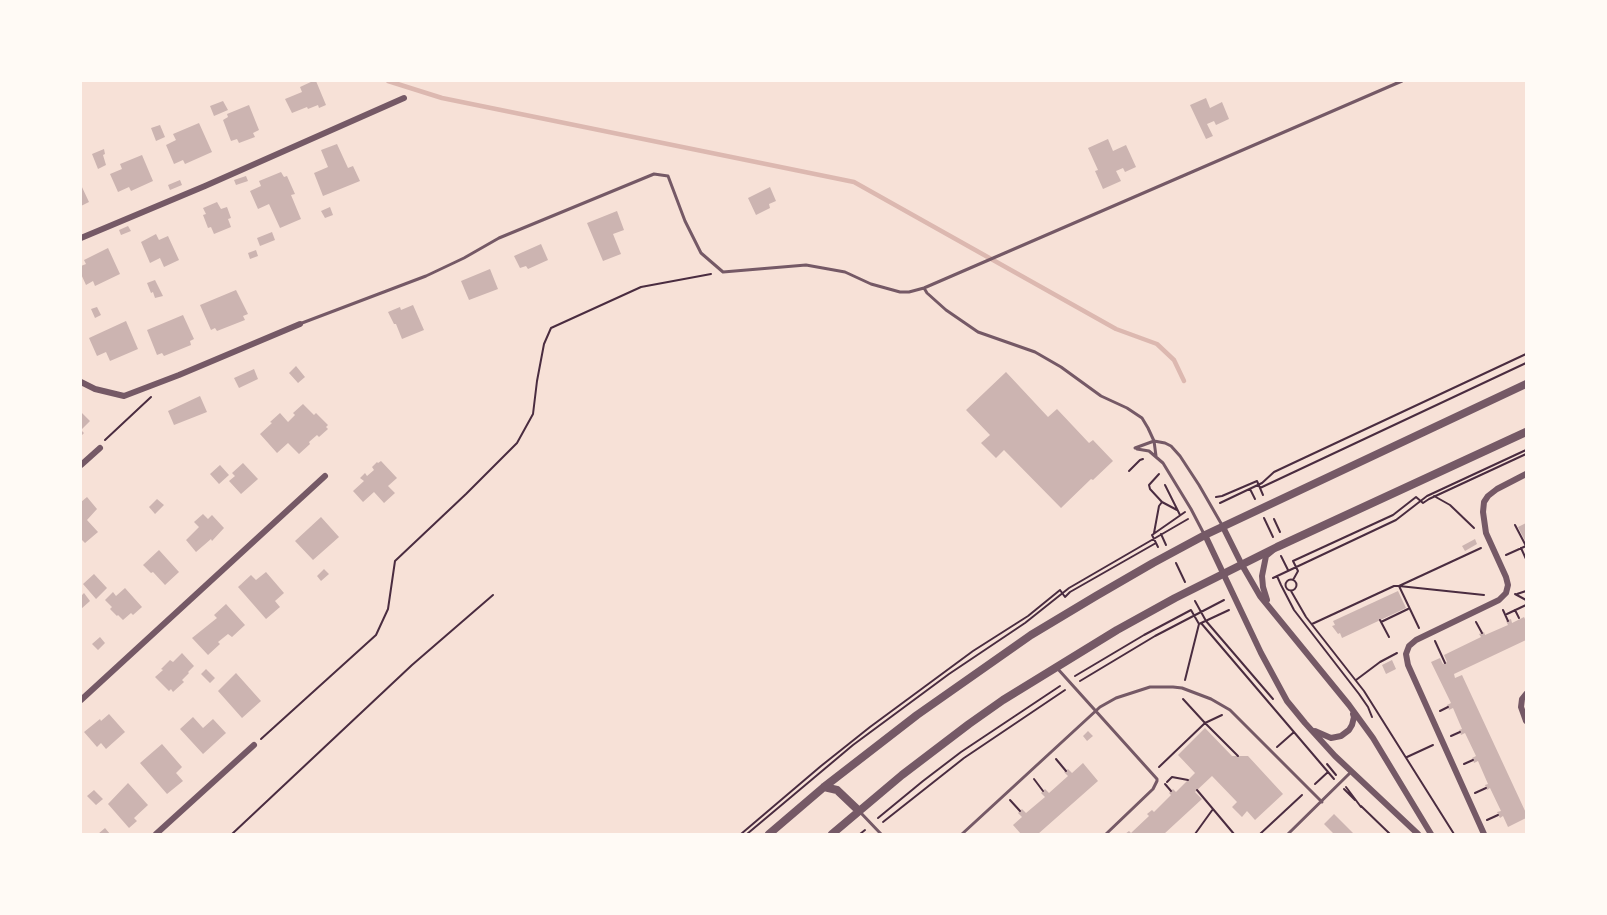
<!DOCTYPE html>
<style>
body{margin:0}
#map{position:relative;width:1607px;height:915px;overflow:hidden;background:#f7e1d7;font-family:"Zilla Slab",serif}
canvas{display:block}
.frame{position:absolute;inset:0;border:82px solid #fffaf5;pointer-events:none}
</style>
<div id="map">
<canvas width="1607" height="915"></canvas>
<div class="frame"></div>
</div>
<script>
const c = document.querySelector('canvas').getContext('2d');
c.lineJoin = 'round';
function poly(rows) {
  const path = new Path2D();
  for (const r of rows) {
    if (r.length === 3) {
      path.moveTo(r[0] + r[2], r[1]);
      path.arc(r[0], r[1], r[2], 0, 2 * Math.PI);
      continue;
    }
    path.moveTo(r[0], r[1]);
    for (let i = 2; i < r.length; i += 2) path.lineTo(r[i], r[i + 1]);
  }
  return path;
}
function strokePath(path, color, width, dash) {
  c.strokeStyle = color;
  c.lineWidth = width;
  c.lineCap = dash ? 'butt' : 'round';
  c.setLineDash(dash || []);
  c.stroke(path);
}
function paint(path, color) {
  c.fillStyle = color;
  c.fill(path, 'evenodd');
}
strokePath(poly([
 [388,81,442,98,854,182,1116,329,1157,344,1174,360,1184,381]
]), '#dcb8b0', 4.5);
paint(poly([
 [313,81,316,81,326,105,319,108,318,105,308,109,307,107,292,113,285,99,302,92,300,87],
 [1206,98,1210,108,1222,102,1229,119,1216,125,1214,121,1207,124,1213,136,1206,139,1190,105],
 [223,101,228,110,214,116,210,106],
 [249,105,259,130,253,133,255,137,239,143,237,139,231,141,223,120,228,117,227,114],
 [199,123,212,152,185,164,183,160,174,164,166,145,176,140,173,134],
 [160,125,165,137,156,141,151,128],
 [1108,139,1113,151,1126,145,1136,167,1125,172,1123,168,1116,171,1121,181,1103,189,1095,171,1098,170,1088,148],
 [337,144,348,168,353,166,360,181,323,196,314,173,328,167,321,150],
 [104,149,105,154,103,155,106,165,98,169,92,154],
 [142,155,153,181,131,191,129,187,118,192,110,174,122,169,120,164],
 [281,172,284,177,287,176,295,194,291,195,301,219,280,228,269,204,258,209,250,191,261,186,259,181],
 [246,176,248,181,236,185,234,180],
 [180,180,182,185,170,190,168,185],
 [81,185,89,202,81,206],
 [770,187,776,201,769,204,770,208,756,215,748,198],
 [217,202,221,209,227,207,231,218,228,219,231,227,214,234,211,227,208,228,203,215,206,214,203,208],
 [330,207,333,215,325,218,321,211],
 [617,211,624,230,613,234,621,254,603,261,587,223],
 [128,226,131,231,121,235,119,230],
 [272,232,275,240,260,246,257,238],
 [156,234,159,240,168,236,179,260,164,267,160,258,150,263,141,242],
 [541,244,548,260,528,269,526,266,520,268,514,256],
 [108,248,120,274,95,286,93,281,86,285,81,274,81,266,86,264,84,260],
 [256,250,258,256,250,259,248,253],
 [490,269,498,289,469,300,461,281],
 [155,280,163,296,155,298,153,292,151,293,147,283],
 [236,290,248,314,243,316,245,320,217,331,215,328,211,330,200,305],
 [413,305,424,330,402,339,396,324,394,324,388,312,400,307,401,310],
 [97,307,101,315,95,318,91,309],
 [183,315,194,339,190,341,191,345,164,356,162,353,157,355,147,330],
 [126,321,138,349,110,361,106,352,97,356,89,338],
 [296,366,305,377,298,383,289,373],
 [254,369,258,379,239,388,234,378],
 [1006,372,1048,417,1057,409,1089,443,1093,440,1113,461,1093,480,1091,479,1061,508,1004,450,996,458,981,443,990,435,966,410],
 [200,396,207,412,174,425,168,411],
 [303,404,314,415,316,413,328,425,326,427,328,429,319,437,317,435,309,442,310,444,299,454,288,443,277,453,260,434,272,423,270,422,280,413,288,422,295,415,293,413],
 [81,412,90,421,81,430,84,433,81,436],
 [381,461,397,478,388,486,395,493,384,503,374,492,363,502,353,491,364,481,360,478,365,473,367,476,374,470,372,467,377,462,378,463],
 [243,463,258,479,241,494,229,481,235,476,232,473],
 [220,465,229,475,219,484,210,474],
 [87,497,97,509,87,520,98,532,85,543,81,539,81,502],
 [157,499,164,505,155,514,149,507],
 [203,514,208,519,212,515,224,528,212,541,211,539,196,552,186,540,199,527,194,522],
 [321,517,339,537,313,560,295,541],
 [1526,523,1526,543,1518,527],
 [1475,539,1477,544,1465,551,1462,546],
 [159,550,179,572,165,585,153,572,151,573,143,565],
 [324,569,329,574,321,581,317,576],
 [266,572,284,593,275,601,280,607,266,619,238,587,251,575,256,580],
 [94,574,107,588,96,599,83,584],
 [125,588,142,607,133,615,131,613,123,620,118,615,117,616,110,609,112,607,105,600,113,592,116,596],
 [1398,591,1406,608,1342,638,1340,633,1338,634,1332,626,1335,625,1333,621],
 [84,593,90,601,81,609,81,596],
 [226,604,245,625,232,637,228,634,218,642,220,644,208,655,192,638,217,618,214,615],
 [1524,617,1526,621,1526,640,1454,674,1455,678,1462,675,1526,813,1526,818,1508,827,1503,816,1500,818,1497,812,1501,811,1490,788,1487,790,1485,785,1488,784,1478,761,1474,763,1473,760,1472,758,1476,756,1465,733,1461,735,1459,730,1462,729,1453,708,1449,710,1447,705,1451,703,1431,662,1440,658,1443,664,1447,662,1444,655,1481,637,1479,634,1484,632,1485,635,1508,625,1506,621,1511,619,1512,623],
 [100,637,105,643,98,650,92,644],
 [182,653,194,666,188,672,189,673,182,680,184,682,173,692,171,689,169,691,155,677,163,670,161,669,170,660,173,662],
 [1392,660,1396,669,1386,674,1382,665],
 [206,669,215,678,210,683,201,674],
 [236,673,261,701,242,718,218,691],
 [109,714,125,732,106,749,101,743,97,747,84,732,100,719,101,721],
 [193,717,203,728,213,719,226,733,203,754,180,729],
 [1205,728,1232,756,1248,756,1283,794,1255,820,1247,811,1242,817,1232,807,1237,802,1212,776,1195,792,1202,799,1164,834,1125,834,1129,831,1131,833,1149,816,1147,814,1152,810,1154,812,1171,795,1169,793,1173,789,1176,792,1195,773,1178,755],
 [1088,731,1093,736,1087,741,1083,736],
 [162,744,182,767,176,773,183,781,167,794,140,763],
 [1083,763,1098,781,1038,834,1021,834,1013,825,1022,817,1018,813,1022,809,1026,813,1045,797,1041,793,1045,789,1049,793,1068,776,1064,772,1068,769,1072,773],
 [128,783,148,805,134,818,137,821,129,828,108,804],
 [94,790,103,799,96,805,87,796],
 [1334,814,1354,834,1334,834,1324,824],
 [105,828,110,834,98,834]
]), '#ccb4b1');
strokePath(poly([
 [105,440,151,397],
 [1129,471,1140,460,1143,459],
 [1159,474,1149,485,1150,489,1162,502,1177,510],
 [1165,485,1180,515],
 [1260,488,1526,363],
 [1250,489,1255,499],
 [1434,496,1450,505,1474,528],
 [1216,497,1222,496,1257,481,1263,495],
 [1220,503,1262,483,1274,472,1291,464,1526,354],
 [1264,518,1273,537],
 [1274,519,1280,532],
 [1154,533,1159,506,1162,502],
 [1161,534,1166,545],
 [1158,547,1152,535,1185,512],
 [1521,548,1526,559],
 [1506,555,1526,546,1515,525],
 [1281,556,1288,570],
 [1176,563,1185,582],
 [1277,576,1281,585,1294,610,1359,694,1368,707,1372,717],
 [1273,578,1396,520,1427,496,1526,450],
 [1291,585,5.5],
 [1293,580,1298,571,1293,561,1393,515,1416,497,1423,503,1429,499,1526,454],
 [1291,591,1306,617,1364,691,1454,834],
 [1515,594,1526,600],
 [1517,594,1526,591],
 [1195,601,1206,621,1273,699],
 [1503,610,1508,621],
 [1515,610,1519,618],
 [1507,614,1526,605],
 [1380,620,1389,637],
 [1381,622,1408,609],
 [1476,622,1482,633],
 [1201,623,1334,779],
 [1312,624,1394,586,1399,586,1481,548],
 [1419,628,1399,586,1484,595],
 [1435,641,1445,663],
 [1075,676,1144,635,1191,610,1199,624,1229,610],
 [1185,680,1199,624],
 [1356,680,1380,662,1397,653],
 [1080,681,1155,636,1224,600],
 [1183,699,1205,723,1222,715],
 [1440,711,1448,707],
 [1451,736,1460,732],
 [261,739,376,635,388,609,395,561,466,494,517,443,533,414,537,381,544,344,551,328,641,287,711,274],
 [1277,747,1294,732],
 [1407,757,1433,745],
 [1056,759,1066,771],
 [1327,764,1336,775],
 [1464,764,1473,760],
 [1159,767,1205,723,1238,756],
 [1034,779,1043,791],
 [1167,782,1172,777,1188,780],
 [1165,784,1171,791],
 [1315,784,1328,772],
 [1346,787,1361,807],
 [1344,789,1355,800],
 [1197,790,1234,834],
 [1475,793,1486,788],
 [1010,800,1020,811],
 [1361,806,1390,834],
 [878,818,923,781,961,752,1060,686],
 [1487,820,1498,815],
 [883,822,964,758,1065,690],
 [232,834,412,665,493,595],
 [741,834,821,766,870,727,973,651,1028,616,1060,590,1065,597,1070,592,1156,543],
 [747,834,853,745,949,674,1025,623,1069,588,1188,519],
 [860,834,865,830],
 [1195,834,1213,809],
 [1260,834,1302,795]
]), '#4a2c40', 2);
strokePath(poly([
 [924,288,927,293,946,310,978,332,1035,352,1061,367,1101,396,1127,408,1142,418,1148,428,1154,441,1156,456],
 [302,323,426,276,464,258,499,238,654,174,668,176,685,221,701,253,723,272,806,265,845,272,871,284,900,292,909,292,924,288,1402,81],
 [1135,448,1154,441,1165,443,1171,446,1180,456,1199,485,1222,525],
 [1137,449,1149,451,1163,463,1191,509,1204,534],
 [1057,668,1157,779,1157,781,1153,789,1106,834],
 [860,812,881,834],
 [962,834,1100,707,1116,698,1150,687,1173,687,1182,688,1211,699,1230,710,1322,802],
 [1288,834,1351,772]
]), '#755966', 3);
strokePath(poly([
 [81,238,205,186,404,98],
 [81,382,95,389,124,396,179,375,300,324],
 [81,465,100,448],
 [1223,527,1242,565,1260,596,1349,705,1373,738,1431,834],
 [1205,535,1261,653,1287,701,1305,723,1335,756,1418,834],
 [1267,600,1263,587,1262,576,1266,556,1272,551],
 [1526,694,1522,699,1521,707,1526,721],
 [81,700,325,476],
 [1315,731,1331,738,1341,736,1349,730,1352,725,1354,717,1353,714],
 [156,834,254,745],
 [1484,834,1408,665,1406,654,1409,646,1416,640,1499,600,1506,593,1508,585,1506,577,1486,533,1483,512,1484,502,1488,496,1497,489,1526,474]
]), '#755966', 6);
strokePath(poly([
 [824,787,837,790,858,810],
 [769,834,824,787,917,715,1031,635,1096,596,1153,563,1205,535,1526,384],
 [832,834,902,775,969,724,1003,700,1117,630,1175,598,1277,547,1526,432]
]), '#755966', 8);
</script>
